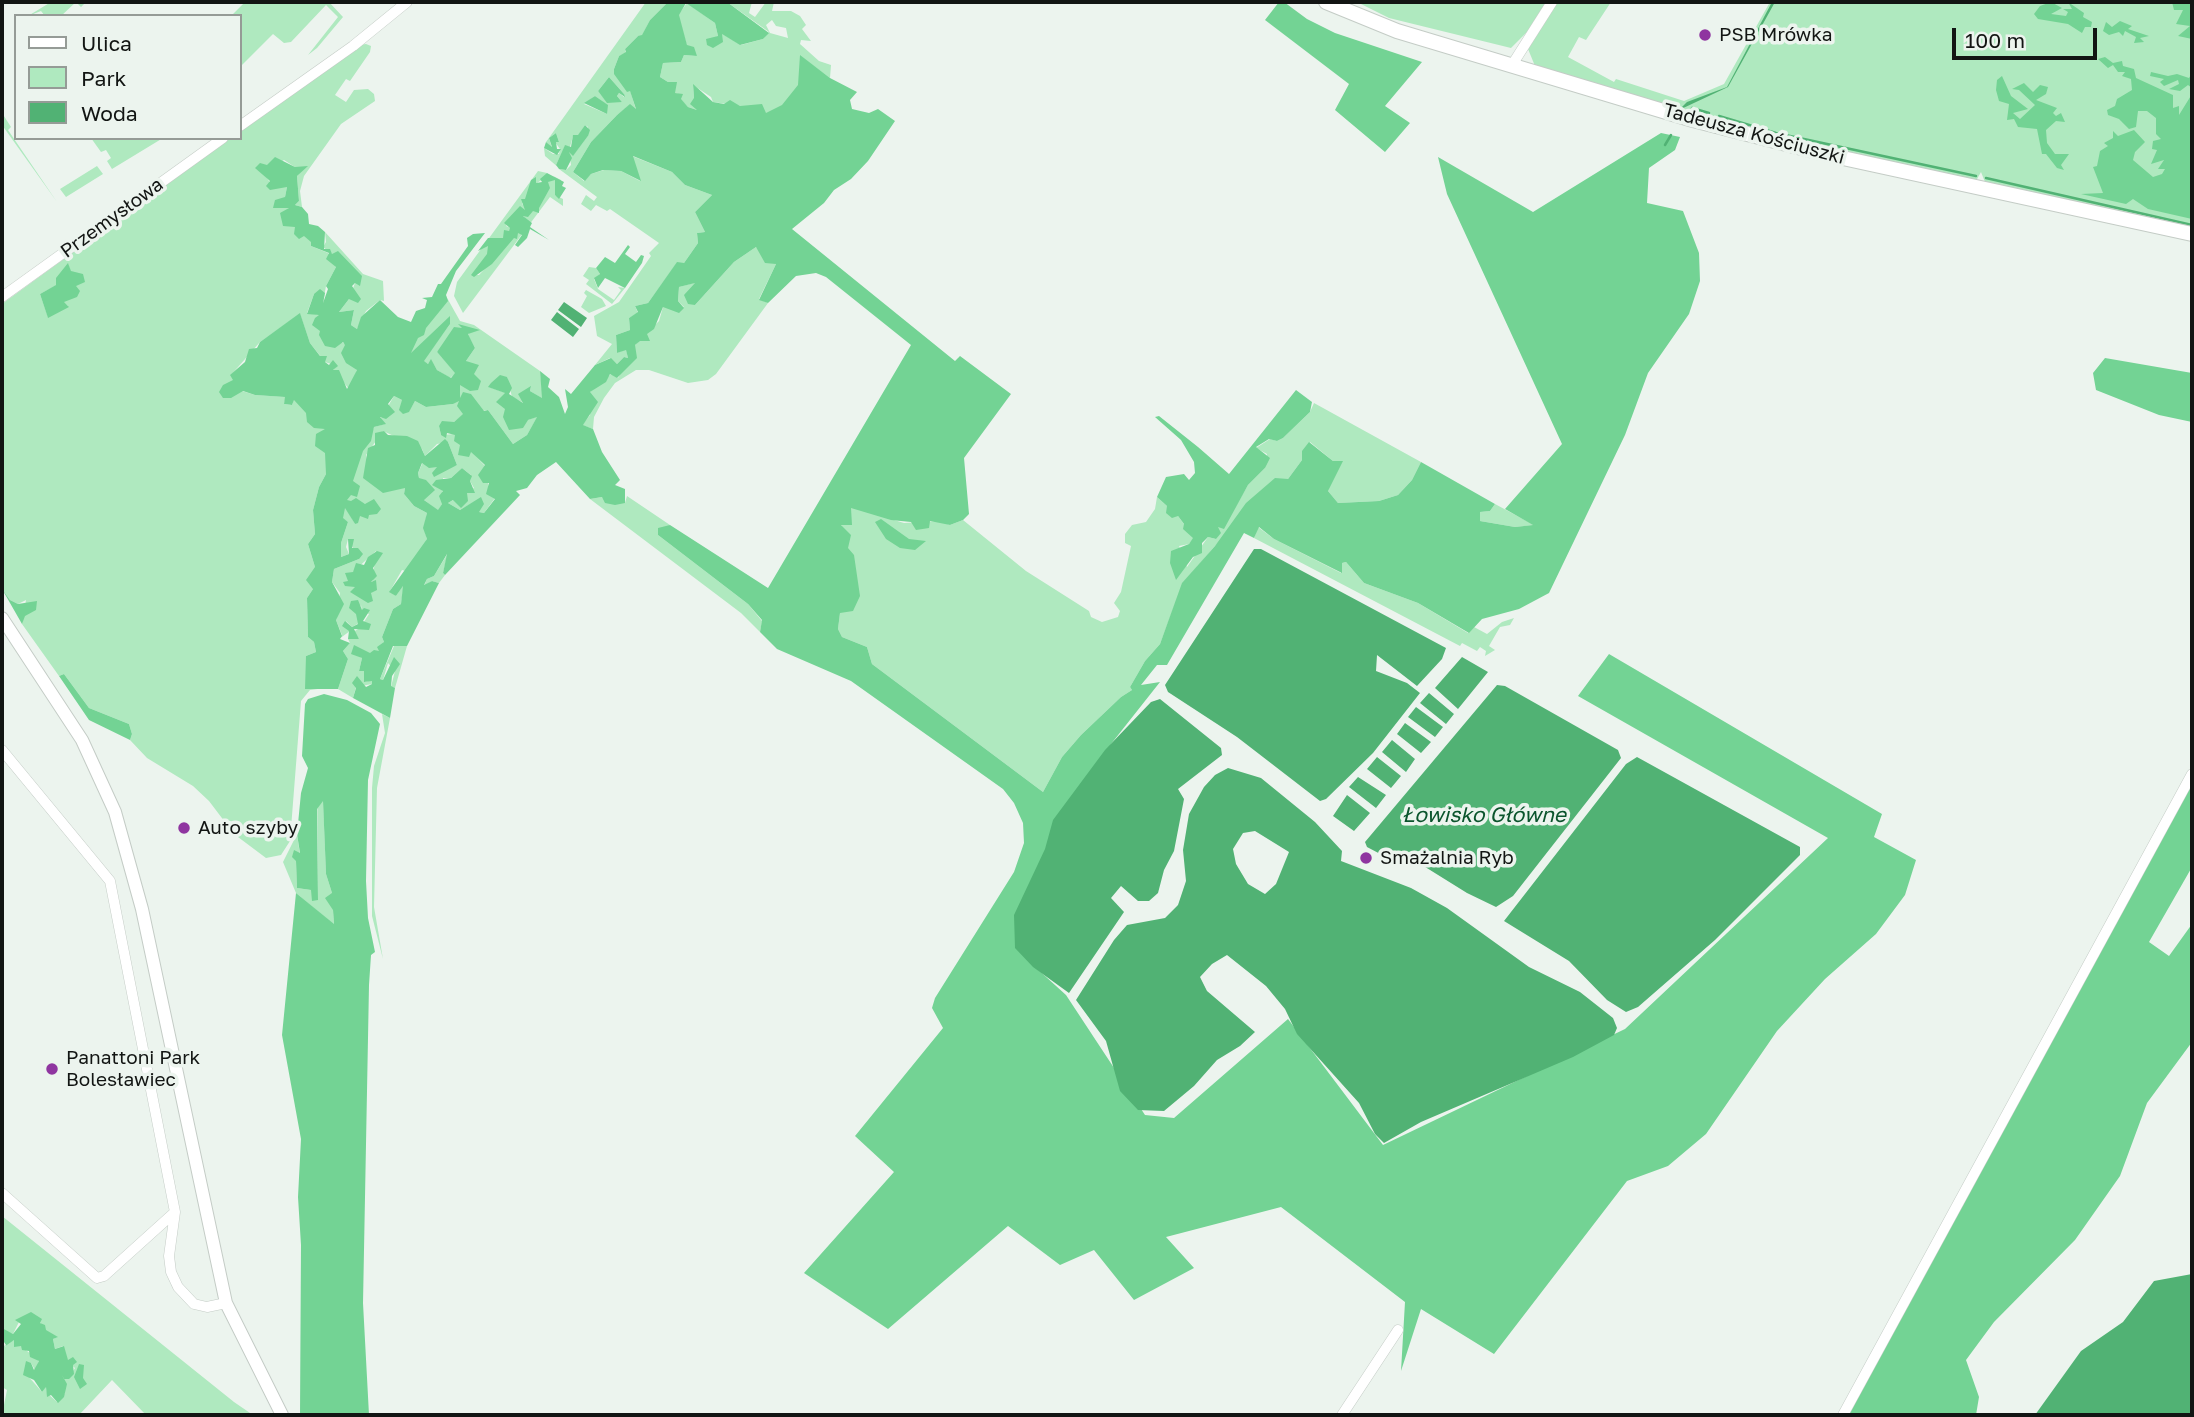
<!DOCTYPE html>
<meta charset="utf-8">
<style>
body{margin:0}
#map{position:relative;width:2194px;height:1417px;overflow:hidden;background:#ecf4ee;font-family:"Golos Text",sans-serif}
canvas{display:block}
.frame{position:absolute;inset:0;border:4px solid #121513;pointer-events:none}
.legend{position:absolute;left:14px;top:14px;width:228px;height:126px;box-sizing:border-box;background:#ecf4ee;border:2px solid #959b96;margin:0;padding:9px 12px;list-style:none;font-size:21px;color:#121513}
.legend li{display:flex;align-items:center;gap:14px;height:35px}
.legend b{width:35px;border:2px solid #959b96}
.scale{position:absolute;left:1952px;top:28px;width:145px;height:32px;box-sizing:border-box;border:4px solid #121513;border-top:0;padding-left:9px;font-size:21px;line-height:24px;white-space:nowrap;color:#121513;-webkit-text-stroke:5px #ecf4ee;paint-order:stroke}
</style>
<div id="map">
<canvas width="2194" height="1417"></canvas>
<div class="frame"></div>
<ul class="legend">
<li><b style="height:9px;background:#fff"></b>Ulica</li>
<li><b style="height:19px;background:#afe9bf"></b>Park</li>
<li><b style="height:19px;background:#51b274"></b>Woda</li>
</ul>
<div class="scale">100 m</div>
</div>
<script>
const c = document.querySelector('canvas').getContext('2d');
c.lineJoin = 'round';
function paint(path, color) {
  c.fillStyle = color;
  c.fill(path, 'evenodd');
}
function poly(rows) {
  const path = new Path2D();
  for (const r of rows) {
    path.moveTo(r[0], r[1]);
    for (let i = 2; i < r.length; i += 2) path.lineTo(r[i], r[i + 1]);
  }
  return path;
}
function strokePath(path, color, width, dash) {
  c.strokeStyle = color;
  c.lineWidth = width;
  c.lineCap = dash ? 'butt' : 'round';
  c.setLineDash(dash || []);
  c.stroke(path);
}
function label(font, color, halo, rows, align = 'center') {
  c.font = font + ' "Golos Text",sans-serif';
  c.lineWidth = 7;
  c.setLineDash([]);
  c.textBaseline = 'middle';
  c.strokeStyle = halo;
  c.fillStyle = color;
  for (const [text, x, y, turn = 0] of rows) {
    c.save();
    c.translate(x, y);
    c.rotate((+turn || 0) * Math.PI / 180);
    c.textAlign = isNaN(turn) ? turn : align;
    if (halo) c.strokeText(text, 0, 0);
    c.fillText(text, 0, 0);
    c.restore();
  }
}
paint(poly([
 [51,2,86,2,81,7,76,2,61,16,45,16,41,11,28,16],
 [245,2,329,2,343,17,317,48,308,55,338,17,326,5,291,42,284,43,273,34,240,67,240,16,231,16],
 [646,2,668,2,650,20,642,36,638,36,625,49,626,53,619,56,614,69,627,91,630,90,636,110,630,105,617,115,591,142,573,172,584,181,591,174,604,170,621,171,640,181,632,156,672,172,685,185,712,195,695,212,705,232,697,233,698,243,684,263,677,263,648,303,635,306,638,313,629,318,630,330,616,335,617,353,626,349,628,358,624,357,617,364,610,358,595,365,612,344,597,336,594,316,619,302,651,256,649,253,659,243,610,209,607,211,596,205,591,211,581,204,586,195,594,201,597,197,559,169,566,170,571,165,569,151,573,155,578,149,588,136,588,127,585,125,578,136,573,136,570,147,565,146,556,165,559,168,545,156,544,148,553,154,559,154,560,149,555,142,559,142,556,133,549,138,552,148,546,142],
 [609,77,624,94,624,97,619,93,617,96,622,102,607,102,598,91],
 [595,96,607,105,607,114,584,104],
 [727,2,752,2,749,13,755,17,766,2,774,2,772,11,791,11,800,16,806,25,802,29,811,41,801,40,800,44,819,61,831,65,830,78,800,56,802,137,740,106,713,102,711,97,693,85,694,98,700,111,688,107,680,99,682,95,675,93,668,82,660,77,663,63,681,62,684,55,697,56,687,46,678,15,687,3,715,23,718,36,707,45,721,33,741,45,763,39,769,32],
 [772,20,776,26,786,28,788,38,770,33,766,25],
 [1357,2,1546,2,1527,32,1511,48,1389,18],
 [1558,2,1611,2,1586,40,1579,37,1568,57,1614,82,1616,79,1684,101,1724,84,1770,2,2192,2,2192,229,1985,182,1981,172,1976,181,1784,139,1680,110,1689,103,1679,110,1535,66,1528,49],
 [366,44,371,46,370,52,350,81,346,79,335,95,346,102,354,90,368,89,374,94,375,101,341,124,304,176,300,191,302,207,295,205,299,201,297,176,301,171,284,160,263,172,273,187,287,187,285,197,295,227,312,242,311,246,328,253,336,267,326,286,323,303,314,294,307,313,321,315,321,330,345,344,357,370,350,390,333,370,337,366,325,362,310,343,300,314,260,342,231,375,242,391,255,395,286,397,284,404,292,405,294,399,327,429,326,474,319,487,313,510,315,534,308,544,315,567,313,589,307,598,308,637,314,642,316,652,306,656,306,688,318,688,337,510,394,370,446,296,460,321,474,325,540,371,543,399,530,391,531,387,524,391,524,403,512,397,507,377,489,387,506,393,528,420,538,416,527,435,513,444,488,410,464,414,454,422,439,426,441,435,455,434,485,466,490,494,495,498,484,513,479,512,474,502,460,510,448,503,474,488,470,481,471,475,462,468,451,478,443,478,442,504,438,511,423,499,418,473,423,462,437,466,438,470,457,465,448,442,437,444,425,456,422,449,383,431,366,455,368,464,405,488,404,494,414,506,427,513,424,528,427,539,416,574,402,570,390,591,396,596,404,584,401,604,393,609,382,637,384,642,380,652,357,655,362,658,359,671,364,670,365,682,372,680,372,684,356,687,353,698,338,689,348,659,343,651,350,643,348,639,359,639,353,632,360,628,369,614,362,611,361,605,357,614,359,623,352,627,346,621,350,631,339,639,342,635,336,620,340,593,332,582,334,569,359,559,348,539,346,547,349,554,341,557,341,543,348,522,341,518,332,566,325,688,310,690,301,701,290,841,281,855,266,858,234,834,209,801,193,786,147,758,130,740,132,734,129,724,89,708,64,674,59,676,22,624,26,600,18,604,10,600,2,589,2,304,230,138,240,138,240,131,359,45],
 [68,264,76,286,63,302,68,306,48,317,40,294,57,285],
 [450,324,423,361,428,364,431,360,437,370,450,378,456,373,437,352,463,329,470,331,468,335,475,348,466,361,475,378,460,384,453,404,426,407,415,401,409,411,402,400,394,396,380,420,385,424,374,427,371,435,371,430,400,373],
 [351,502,365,504,355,524,345,506],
 [376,551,371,594,366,599,351,592,357,587,348,582,353,572],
 [2,113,11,127,8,130,57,202,2,125],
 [91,138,163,138,112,169,107,161,111,158,106,150,101,152],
 [97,166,103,174,66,197,60,189],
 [538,171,547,173,546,177,537,183,522,204,527,207,525,211,517,212,506,226,511,228,509,231,472,275,479,275,506,246,525,218,523,215,547,182,555,178,553,176,561,180,555,195,563,199,563,206,550,197,463,313,454,296,457,282],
 [325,232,363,274,383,281,384,301,380,300,366,311,357,329,351,325,354,310,339,312,349,299,355,283,332,254,323,247,326,242],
 [756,247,776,264,759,299,768,303,716,374,708,380,688,383,649,370,636,370,615,383,604,398,594,417,593,429,582,425,590,415,590,392,611,374,618,378,635,345,659,321,663,307,684,307,678,301,679,287,697,282,695,305,734,262],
 [589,267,596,268,600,274,594,279,598,289,614,300,621,290,618,287,625,288,612,304,586,284,589,280,583,276],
 [586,290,602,299,606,306,589,313,581,307,587,296,584,293],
 [1314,403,1421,462,1412,480,1398,495,1379,501,1338,503,1328,491,1333,461,1310,442,1302,460,1288,479,1215,546,1183,583,1160,644,1145,661,1130,687,1132,690,1121,697,1081,735,1062,757,1043,792,872,664,867,647,842,637,838,629,848,548,841,524,851,507,904,523,939,521,950,525,963,520,1026,571,1089,611,1091,617,1102,622,1118,617,1120,611,1114,603,1121,592,1131,546,1125,543,1125,534,1132,525,1146,522,1155,509,1157,497,1178,516,1194,538,1189,544,1179,546,1187,567,1208,537,1216,539,1218,526,1223,528,1248,485,1265,468,1267,454,1256,448,1270,439,1277,441,1283,438,1310,412],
 [627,496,670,525,658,535,748,604,762,621,760,632,741,613,590,499,602,497,625,503],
 [1495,504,1534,525,1515,527,1480,521,1480,512,1490,511],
 [1258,527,1274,539,1341,573,1342,563,1346,562,1364,583,1418,603,1468,633,1474,627,1487,634,1502,622,1514,618,1510,625,1500,627,1489,646,1495,650,1485,656,1486,651,1480,647,1477,651,1462,643,1460,646,1254,538],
 [448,553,443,573,445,575,439,583,432,581,424,586,427,579,434,576],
 [394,646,407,646,395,688,391,687,395,671,388,663,383,680,380,679],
 [382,714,390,718,377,788,374,907,383,959,372,916,372,788,374,766,385,733],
 [317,765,323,799,326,874,332,893,334,925,296,893,283,862,297,834,300,855,296,860,297,888,311,890,318,900],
 [2,1216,234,1402,253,1415,146,1415,112,1380,79,1415,2,1415,7,1390,2,1387,2,1339,5,1347,9,1341,14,1340,39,1361,35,1370,31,1363,28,1376,42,1392,46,1386,47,1393,57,1402,65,1393,62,1375,70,1376,75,1368,68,1362,63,1346,55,1349,53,1339,57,1337,46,1331,37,1318,21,1318,13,1334,2,1330]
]), '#afe9bf');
paint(poly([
 [668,2,727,2,769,33,763,39,740,45,722,34,723,42,713,48,707,45,706,39,718,36,715,23,686,3,679,15,687,45,694,47,697,56,684,55,681,62,663,63,660,77,668,82,677,82,675,93,683,94,681,99,688,107,697,110,690,104,694,98,693,84,713,102,724,104,730,100,740,106,762,104,766,113,782,105,798,85,800,55,830,78,857,92,850,100,852,109,869,113,878,109,895,121,868,161,851,179,834,190,824,203,792,229,955,361,960,356,1011,394,964,458,969,514,963,520,950,525,930,521,929,528,916,530,911,522,891,520,851,508,852,525,841,525,851,535,848,548,854,555,860,596,853,611,840,613,838,629,842,637,867,647,872,664,1043,792,1062,757,1081,735,1121,697,1132,690,1130,687,1145,661,1160,644,1182,583,1215,546,1246,503,1275,478,1288,479,1302,460,1302,451,1309,442,1333,461,1343,461,1328,491,1338,503,1379,501,1398,495,1412,480,1421,462,1495,504,1490,511,1480,512,1480,521,1515,527,1533,525,1505,509,1562,444,1447,194,1438,157,1533,212,1661,133,1680,137,1675,150,1649,168,1647,203,1683,211,1699,253,1700,281,1689,314,1648,373,1625,435,1549,593,1519,609,1482,619,1469,633,1418,603,1364,583,1346,562,1342,563,1342,573,1274,539,1259,527,1254,538,1244,533,1167,665,1157,665,1141,685,1160,682,1111,744,1034,966,1066,995,1145,1115,1174,1118,1288,1019,1383,1145,1625,1029,1828,838,1578,696,1609,654,1882,814,1874,837,1916,860,1905,895,1876,934,1825,979,1777,1031,1706,1134,1668,1166,1627,1181,1494,1354,1421,1309,1401,1371,1405,1302,1281,1207,1166,1237,1194,1268,1134,1300,1094,1250,1060,1265,1008,1226,888,1329,804,1273,894,1172,855,1136,943,1028,932,1008,935,998,1014,872,1024,843,1023,823,1014,803,1003,789,851,681,777,649,760,632,762,620,748,604,658,535,658,528,670,525,768,588,911,345,826,277,816,273,796,276,768,303,759,300,776,264,765,263,756,247,734,262,695,305,688,304,684,295,695,283,679,287,678,301,684,308,679,313,663,307,654,329,647,334,650,341,640,341,635,345,637,358,617,378,610,374,606,382,590,392,598,402,583,425,593,429,602,452,620,480,615,485,625,489,625,503,615,505,605,503,602,497,590,499,556,462,537,475,527,488,516,491,520,495,445,575,443,573,447,554,434,576,427,579,424,585,432,581,439,583,407,646,393,646,380,679,383,680,394,657,400,664,392,676,391,686,395,688,390,718,353,698,356,688,352,683,357,676,366,687,372,684,372,681,364,682,364,671,359,671,362,658,351,654,354,645,370,653,374,650,379,651,377,647,384,642,382,637,393,609,401,604,403,586,396,596,389,592,427,539,423,528,427,513,414,506,404,494,405,488,383,493,363,478,368,448,375,445,375,433,384,431,388,435,407,436,418,441,425,456,445,439,448,442,457,465,434,477,432,473,437,467,429,468,422,463,418,473,419,478,426,480,435,490,424,500,438,510,442,504,439,496,443,491,432,485,436,480,451,478,462,468,472,476,470,481,475,493,467,493,468,501,461,508,453,500,448,503,460,510,481,497,484,504,479,512,484,513,495,499,486,494,489,483,483,483,478,475,485,465,471,452,469,457,458,455,460,445,454,441,455,435,447,433,446,438,441,435,439,426,442,421,454,422,463,414,457,406,459,401,453,404,426,407,415,401,409,412,403,414,399,410,402,400,394,396,388,404,395,412,386,419,380,417,386,424,374,427,371,441,363,451,353,481,360,486,357,497,351,495,347,500,351,501,356,498,365,504,374,499,381,509,377,514,369,515,368,519,360,516,358,523,355,524,345,508,343,518,348,522,341,543,341,557,349,554,348,539,354,539,352,548,358,548,363,554,359,559,334,569,332,582,344,604,336,620,342,636,340,639,350,643,343,651,348,659,338,689,305,689,306,656,316,652,314,642,308,637,307,598,313,589,306,580,315,567,308,544,315,534,313,510,319,487,326,474,325,453,315,446,316,434,325,429,314,428,307,422,306,413,294,400,292,405,284,404,285,397,255,395,243,391,231,398,223,398,219,392,223,385,233,380,230,375,245,362,249,349,257,348,260,342,300,313,310,343,320,356,327,356,325,362,329,365,333,360,338,366,333,370,339,370,347,389,357,370,346,363,341,353,345,345,343,342,335,348,325,346,319,335,320,331,312,325,315,318,319,315,307,314,314,294,320,289,325,293,323,303,328,289,326,286,336,267,326,259,329,253,311,246,311,242,304,236,299,239,294,234,295,227,283,226,280,213,289,208,273,208,275,200,285,197,287,187,270,190,266,186,270,181,255,168,260,163,267,165,275,157,295,167,308,166,297,176,299,201,295,205,302,207,308,214,309,224,318,226,325,232,324,249,330,249,332,254,338,251,362,276,360,286,355,283,352,286,361,299,358,303,349,299,339,312,354,310,351,325,357,329,361,317,380,300,398,317,411,322,416,311,425,308,427,300,422,298,432,297,438,284,441,284,468,246,467,238,473,234,485,233,456,271,446,295,448,301,426,328,424,335,418,338,411,353,450,316,450,324,424,361,428,364,431,359,437,370,451,378,455,373,437,352,454,327,462,328,458,324,480,330,468,334,475,348,466,361,479,365,474,374,481,381,478,390,470,391,460,385,460,398,463,392,471,394,484,411,488,410,513,444,527,435,537,417,528,420,523,428,509,430,503,417,505,409,496,402,505,393,488,387,491,383,500,375,507,377,512,388,509,394,523,403,518,394,531,386,530,391,542,398,540,371,550,379,548,387,559,397,565,414,568,407,565,389,571,394,595,365,611,358,617,364,624,357,628,358,626,350,617,353,616,335,630,330,629,318,638,312,635,306,648,303,677,262,684,263,698,243,697,233,705,232,695,212,712,195,685,185,672,172,633,156,641,181,621,171,603,170,591,174,585,181,573,172,591,142,617,115,630,104,636,109,630,91,627,92,614,74,614,69,619,56,626,52,625,49,638,36,642,35,650,20],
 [1279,2,1284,2,1307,19,1335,33,1422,62,1385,106,1410,123,1385,152,1335,110,1349,84,1265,20],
 [2051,2,2062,8,2051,14,2066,16,2068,12,2063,9,2072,9,2068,2,2084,13,2083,17,2092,22,2091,27,2085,27,2082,33,2068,24,2038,19,2034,14,2040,6],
 [2172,2,2192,2,2192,39,2178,36,2190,26,2176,24,2183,10,2174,10],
 [2120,21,2132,26,2128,29,2149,36,2140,38,2144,42,2134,43,2136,37,2125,31,2123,36,2119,32,2109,35,2103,31,2106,22,2112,27],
 [2105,57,2113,63,2122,61,2123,66,2134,69,2136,78,2173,95,2173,108,2179,106,2179,115,2192,94,2192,219,2148,209,2133,199,2126,204,2081,194,2103,193,2093,167,2097,166,2100,151,2108,146,2104,143,2113,138,2113,131,2118,136,2134,130,2145,142,2135,152,2133,160,2153,177,2162,174,2165,169,2158,169,2164,160,2151,164,2157,150,2152,149,2153,141,2161,139,2156,134,2156,118,2147,111,2138,111,2136,127,2129,129,2119,119,2108,115,2107,110,2115,106,2117,99,2132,90,2131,79,2122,76,2125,72,2118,72,2113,65,2108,68,2098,59],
 [2151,72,2168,76,2177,74,2189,78,2192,73,2192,88,2188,85,2180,91,2169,89,2179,84,2178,80,2164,86,2160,82,2164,79,2150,76],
 [2002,76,2011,96,2028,109,2013,113,2020,119,2035,105,2019,90,2012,89,2024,83,2033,92,2040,85,2048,87,2046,94,2036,100,2057,108,2053,113,2056,116,2061,113,2065,122,2056,121,2046,130,2047,143,2055,154,2069,154,2061,165,2064,170,2057,168,2046,154,2042,154,2037,129,2018,127,2014,119,2007,120,2009,104,1999,101,1996,90,1997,80],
 [609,77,624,94,625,97,619,93,617,96,622,102,607,103,598,91],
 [595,96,608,105,607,114,584,103],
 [585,125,590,130,588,136,573,156,569,152,572,158,566,170,559,169,556,165,565,145,571,147,573,135,578,135],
 [556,133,559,142,556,142,557,149,561,149,557,155,544,148,546,142,552,147,549,138],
 [547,173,564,182,562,186,566,188,559,199,555,195,555,180,548,182,550,188,539,208,539,213,533,211,528,217,523,216,532,223,530,227,549,240,530,229,527,238,518,247,515,245,522,235,518,233,517,239,514,238,492,264,474,277,471,275,487,254,488,246,478,251,488,238,503,238,504,230,509,231,510,228,504,223,520,206,525,210,521,199,525,199,531,180,536,177,536,183,542,182,540,179],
 [628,245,630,247,625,254,636,262,641,255,644,256,642,263,625,288,605,278,598,288,594,278,600,274,596,268,605,257,615,263],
 [68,263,71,271,83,274,85,282,76,286,80,291,77,297,64,302,69,307,48,318,40,294,56,285,56,278],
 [2105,358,2192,373,2192,422,2159,415,2096,390,2093,373],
 [1296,390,1312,402,1310,412,1283,438,1277,441,1269,439,1256,447,1270,458,1265,468,1248,485,1224,529,1218,527,1221,533,1216,539,1208,537,1202,543,1202,553,1193,557,1176,580,1170,563,1171,551,1189,544,1193,538,1183,529,1184,524,1178,516,1172,518,1166,513,1167,506,1157,497,1166,477,1184,474,1189,480,1195,473,1194,462,1181,440,1155,417,1159,416,1198,447,1229,474],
 [881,519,909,539,926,541,915,550,900,548,886,539,875,522],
 [377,551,383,553,373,568,377,576,371,582,376,580,377,590,371,593,373,601,368,603,350,592,355,587,345,586,343,582,348,581,345,573,353,572,356,563,364,565,368,557],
 [2,589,10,600,18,604,37,601,36,610,25,616,22,624],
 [358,600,362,610,364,608,370,610,363,621,371,624,369,630,354,629,359,639,348,639,349,631,342,626,345,621,352,627,358,624,356,614,349,608,351,601],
 [64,674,89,708,129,724,132,734,130,740,89,720,59,676],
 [324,694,347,700,371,713,380,724,368,780,366,881,368,918,375,952,371,955,369,985,363,1303,369,1415,300,1415,301,1245,298,1197,301,1139,282,1035,296,893,334,924,333,910,325,898,332,893,326,874,323,801,317,809,318,900,312,901,311,890,297,888,296,861,292,857,294,850,300,853,297,834,301,793,308,768,302,756,305,704,308,699],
 [2192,784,2192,867,2149,942,2169,956,2192,924,2192,1042,2147,1103,2120,1176,2075,1240,1994,1322,1966,1360,1979,1397,1976,1415,1848,1415],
 [31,1312,42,1319,40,1323,45,1325,46,1330,58,1337,53,1339,55,1349,64,1346,68,1360,73,1357,77,1362,73,1365,74,1374,69,1379,64,1379,62,1375,67,1384,64,1397,58,1403,51,1395,47,1397,46,1387,42,1392,34,1380,23,1375,26,1361,31,1363,34,1370,39,1361,30,1357,29,1351,22,1350,21,1346,14,1347,14,1340,4,1347,6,1345,2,1339,2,1328,13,1334,21,1324,15,1320],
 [79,1364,84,1365,83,1378,87,1384,80,1389,74,1377]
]), '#73d394');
paint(poly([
 [1772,2,1775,2,1728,87,1679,110,1687,102,1727,87],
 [564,302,587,318,581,327,558,310],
 [557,312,579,329,573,337,551,320],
 [1254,549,1261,549,1446,648,1442,659,1417,686,1377,655,1376,671,1407,683,1420,693,1373,753,1326,799,1320,801,1237,737,1168,692,1165,685],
 [1462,657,1488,672,1458,709,1435,688],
 [1497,685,1505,686,1618,750,1621,758,1513,896,1496,907,1467,893,1422,865,1386,857,1367,847,1365,842],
 [1429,693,1454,714,1446,724,1420,703],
 [1160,699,1221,748,1222,755,1178,789,1184,799,1174,851,1164,870,1158,893,1149,901,1138,901,1121,886,1111,898,1124,912,1069,993,1033,967,1015,948,1014,915,1045,849,1053,820,1105,750,1151,702],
 [1416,707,1443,727,1435,737,1408,717],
 [1405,723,1431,742,1421,753,1397,734],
 [1392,740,1415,759,1406,772,1382,752],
 [1377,757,1401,776,1391,788,1367,769],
 [1637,757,1800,847,1800,855,1715,940,1638,1007,1626,1012,1607,1000,1569,961,1504,921,1626,764],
 [1228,768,1261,778,1315,822,1342,851,1341,861,1411,888,1447,908,1529,967,1580,992,1613,1018,1617,1028,1614,1035,1573,1057,1421,1122,1384,1143,1375,1134,1359,1103,1297,1034,1285,1009,1266,986,1227,955,1212,964,1200,977,1207,991,1255,1032,1240,1046,1217,1060,1194,1086,1164,1111,1138,1110,1120,1091,1106,1041,1076,1000,1114,940,1127,925,1165,918,1178,905,1186,881,1183,850,1189,814,1204,787,1215,775],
 [1255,831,1289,852,1276,884,1265,894,1248,884,1236,864,1233,849,1243,833],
 [1358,777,1386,795,1376,808,1349,787],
 [1347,795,1370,813,1354,831,1333,816],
 [2192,1274,2192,1415,2035,1415,2081,1351,2123,1322,2154,1281]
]), '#51b274');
strokePath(poly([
 [1692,108,1709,113],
 [1719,116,1776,133,1976,176],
 [1665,145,1671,135],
 [1986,178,2192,225]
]), '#51b274', 2.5);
const minor = poly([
 [1512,65,1552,2],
 [240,126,353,46,407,2],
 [2,297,223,138],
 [2,750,110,881,175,1212,169,1256,171,1272,178,1287,194,1304,207,1307,226,1303],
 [2,1193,97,1278,104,1276,175,1212],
 [1342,1415,1398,1330],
 [1843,1415,2192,774]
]);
const tertiary = poly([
 [2,618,82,740,115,812,142,909,226,1303,282,1415]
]);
const secondary = poly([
 [1326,2,1397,31,1693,120,1829,155,2192,234]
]);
strokePath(minor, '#c4ccc6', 11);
strokePath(tertiary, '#c4ccc6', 14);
strokePath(secondary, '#c4ccc6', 16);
strokePath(minor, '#fff', 10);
strokePath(tertiary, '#fff', 12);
strokePath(secondary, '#fff', 14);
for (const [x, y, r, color] of [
 [1705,35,7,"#8f35a0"],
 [184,828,7,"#8f35a0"],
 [1366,858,7,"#8f35a0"],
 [52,1069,7,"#8f35a0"]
]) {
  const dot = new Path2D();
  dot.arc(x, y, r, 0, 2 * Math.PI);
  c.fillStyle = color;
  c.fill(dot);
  strokePath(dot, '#ecf4ee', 2.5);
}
label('19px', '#121513', '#ecf4ee', [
 ["PSB Mrówka",1719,35],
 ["Auto szyby",198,828],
 ["Smażalnia Ryb",1380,858],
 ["Panattoni Park",66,1058],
 ["Bolesławiec",66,1080]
], 'left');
label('19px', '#121513', '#ecf4ee', [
 ["Tadeusza Kościuszki",1754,134,15],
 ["Przemysłowa",112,218,-36]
]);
label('italic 21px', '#0b552d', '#ecf4ee', [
 ["Łowisko Główne",1484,815]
]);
</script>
